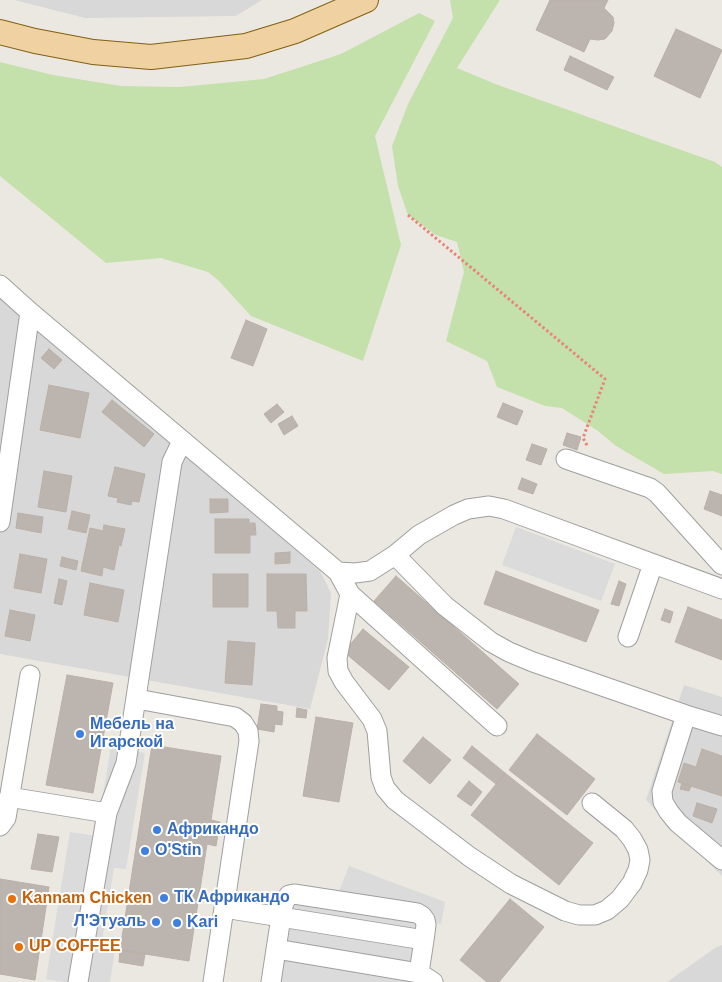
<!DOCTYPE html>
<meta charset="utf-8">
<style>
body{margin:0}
canvas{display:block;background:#ebe8e1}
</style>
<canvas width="722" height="982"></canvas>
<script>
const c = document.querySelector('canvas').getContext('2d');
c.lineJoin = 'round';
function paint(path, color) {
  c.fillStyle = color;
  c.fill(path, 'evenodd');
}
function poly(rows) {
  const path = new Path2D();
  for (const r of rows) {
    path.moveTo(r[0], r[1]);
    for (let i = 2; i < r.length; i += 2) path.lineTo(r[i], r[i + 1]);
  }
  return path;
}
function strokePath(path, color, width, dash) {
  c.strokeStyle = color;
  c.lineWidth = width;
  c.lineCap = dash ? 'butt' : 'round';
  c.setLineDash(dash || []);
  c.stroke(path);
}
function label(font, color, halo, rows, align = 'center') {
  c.font = font + ' Arial,sans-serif';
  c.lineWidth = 4;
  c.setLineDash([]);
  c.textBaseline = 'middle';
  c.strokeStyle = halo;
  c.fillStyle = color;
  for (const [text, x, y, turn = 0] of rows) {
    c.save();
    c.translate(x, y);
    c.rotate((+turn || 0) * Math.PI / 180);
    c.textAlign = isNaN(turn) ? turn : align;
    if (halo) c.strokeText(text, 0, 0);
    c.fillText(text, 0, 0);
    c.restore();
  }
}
paint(poly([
 [14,0,262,0,236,16,85,18],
 [0,297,320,571,331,593,328,639,310,709,0,654],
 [684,685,722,697,722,876,646,800],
 [722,945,722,982,667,982,715,948]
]), '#d9d8d8');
paint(poly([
 [450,0,500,0,457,68,498,85,715,162,722,167,722,474,713,471,664,474,616,446,598,431,562,408,545,406,497,387,487,361,446,341,464,272,457,242,436,235,408,215,398,186,392,146,408,104,453,18],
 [419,13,435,21,375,136,401,245,363,361,251,316,218,280,208,272,161,258,106,263,0,176,0,62,53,75,121,86,180,87,264,79,341,54]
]), '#c4e1ac');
paint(poly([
 [516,527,615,564,601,601,502,565],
 [111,747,145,753,126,869,114,868,102,941,116,944,110,982,65,982,46,979,70,832,96,836],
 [349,866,445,902,441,924,422,921,412,982,276,982,288,900,333,907]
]), '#dbdbdb');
const building = poly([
 [550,0,608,0,604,8,613,17,614,23,612,31,605,39,598,40,590,39,584,52,536,30,550,0],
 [676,29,722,50,700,98,654,76,676,29],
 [570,56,614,77,607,90,564,70,570,56],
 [246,320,267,329,253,366,231,358,246,320],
 [49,349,62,360,54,369,41,358,49,349],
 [49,385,89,393,80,438,40,430,49,385],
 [112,400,154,434,144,447,102,412,112,400],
 [503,403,523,411,517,425,497,417,503,403],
 [277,404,284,412,271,423,264,414,277,404],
 [292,416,298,426,284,435,278,424,292,416],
 [567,433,581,437,577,450,563,445,567,433],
 [532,444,547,449,541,465,526,460,532,444],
 [115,467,145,474,139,502,132,501,131,505,117,502,118,498,108,496,115,467],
 [44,471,72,476,66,512,38,507,44,471],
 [522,478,537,484,533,494,518,489,522,478],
 [710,491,722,495,722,516,704,509,710,491],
 [210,499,228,499,228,512,210,513,210,499],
 [72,511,90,515,86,533,68,529,72,511],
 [18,513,43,517,41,533,16,528,18,513],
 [215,519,249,519,249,523,255,523,256,535,250,535,250,553,215,553,215,519],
 [104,525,125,529,121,546,119,545,114,570,103,567,102,576,81,571,90,528,103,531,104,525],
 [290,552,290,563,275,564,275,553,290,552],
 [20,554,47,559,41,593,14,588,20,554],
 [62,557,78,561,76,570,60,566,62,557],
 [496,571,599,610,586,642,484,604,496,571],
 [213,574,248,574,248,607,213,607,213,574],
 [267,574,306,574,307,611,295,611,295,628,278,628,277,611,267,611,267,574],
 [396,576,519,684,497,709,374,601,396,576],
 [59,579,67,581,62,605,54,603,59,579],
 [619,581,626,584,619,606,611,604,619,581],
 [90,583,124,590,118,622,84,615,90,583],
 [688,607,722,620,722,660,675,642,688,607],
 [665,609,673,612,670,623,661,620,665,609],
 [10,610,35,615,30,641,5,636,10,610],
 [363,629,409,667,389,690,344,652,363,629],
 [228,641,255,643,252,685,225,683,228,641],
 [67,675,113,683,93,793,46,785,67,675],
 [261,704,277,706,277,711,283,712,282,725,275,724,274,732,257,729,261,704],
 [297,708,307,710,306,718,296,717,297,708],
 [316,717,353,723,339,802,303,796,316,717],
 [537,734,595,779,567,815,509,770,537,734],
 [423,737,451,760,430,784,403,761,423,737],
 [152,745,221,756,211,820,220,822,216,846,207,844,189,961,120,950,152,745],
 [472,746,505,773,496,784,463,758,472,746],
 [702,749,722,756,722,796,678,782,684,763,696,767,702,749],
 [505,773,593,843,559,885,471,815,505,773],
 [469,781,482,792,471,806,457,796,469,781],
 [682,783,691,786,689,791,680,789,682,783],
 [697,803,717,809,712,823,693,816,697,803],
 [38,834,59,837,52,872,31,869,38,834],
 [0,879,49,887,35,980,0,974,0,879],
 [510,899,544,927,499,982,487,982,460,960,510,899],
 [120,950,145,954,143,966,119,962,120,950]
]);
paint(building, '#bbb4af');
strokePath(building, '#bbb0a6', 1);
const minor = poly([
 [0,285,30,312,338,572,350,594,337,658,338,671,344,682,372,719,377,731,381,777,385,788,395,800,470,857,511,884,565,911,579,915,595,915,607,910,620,899,632,883,638,870,640,860,638,850,632,839,624,829,592,803],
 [566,459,650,488,657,493,722,565],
 [0,522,30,312],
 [395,555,445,606,491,642,509,652,533,662,686,715,722,726],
 [338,572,355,573,370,571,395,555,419,535,454,515,468,509,489,506,504,509,722,589],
 [350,594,497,726],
 [628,637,653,564],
 [137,699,235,717,243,723,248,731,249,741,213,982],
 [686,715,662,791,663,802,669,812,678,823,722,860],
 [9,797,107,813],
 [0,826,6,818,30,675],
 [224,908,281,917,271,982],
 [276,949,419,973,433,982],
 [419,973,424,940,426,925,425,920,422,916,417,913,294,894,289,895,284,902,281,917,424,940],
 [78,982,107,813,126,763,172,462,182,441]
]);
const major = poly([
 [0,32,35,41,93,52,151,57,246,46,295,31,366,0]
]);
strokePath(minor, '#9f9f9f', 21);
strokePath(major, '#816010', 26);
strokePath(poly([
 [408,215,605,379,583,438,588,447]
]), '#e98575', 3, [2.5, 2.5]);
strokePath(minor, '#fff', 19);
strokePath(major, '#f0d1a1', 24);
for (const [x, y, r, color] of [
 [80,734,5,"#3f7fe0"],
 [157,830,5,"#3f7fe0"],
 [145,851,5,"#3f7fe0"],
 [164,898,5,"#3f7fe0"],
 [12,899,5,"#e8710a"],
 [156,922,5,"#3f7fe0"],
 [177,923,5,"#3f7fe0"],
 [19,947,5,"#e8710a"]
]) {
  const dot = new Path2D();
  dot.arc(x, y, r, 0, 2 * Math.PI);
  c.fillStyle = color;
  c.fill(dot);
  strokePath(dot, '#fff', 2);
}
label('bold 16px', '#366cbe', '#fff', [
 ["Мебель на",90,725],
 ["Игарской",90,743],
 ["Африкандо",167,830],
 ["O'Stin",155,851],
 ["ТК Африкандо",174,898],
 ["Л'Этуаль",146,922,"right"],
 ["Kari",187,923]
], 'left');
label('bold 16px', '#c56008', '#fff', [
 ["Kannam Chicken",22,899],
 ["UP COFFEE",29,947]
], 'left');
</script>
